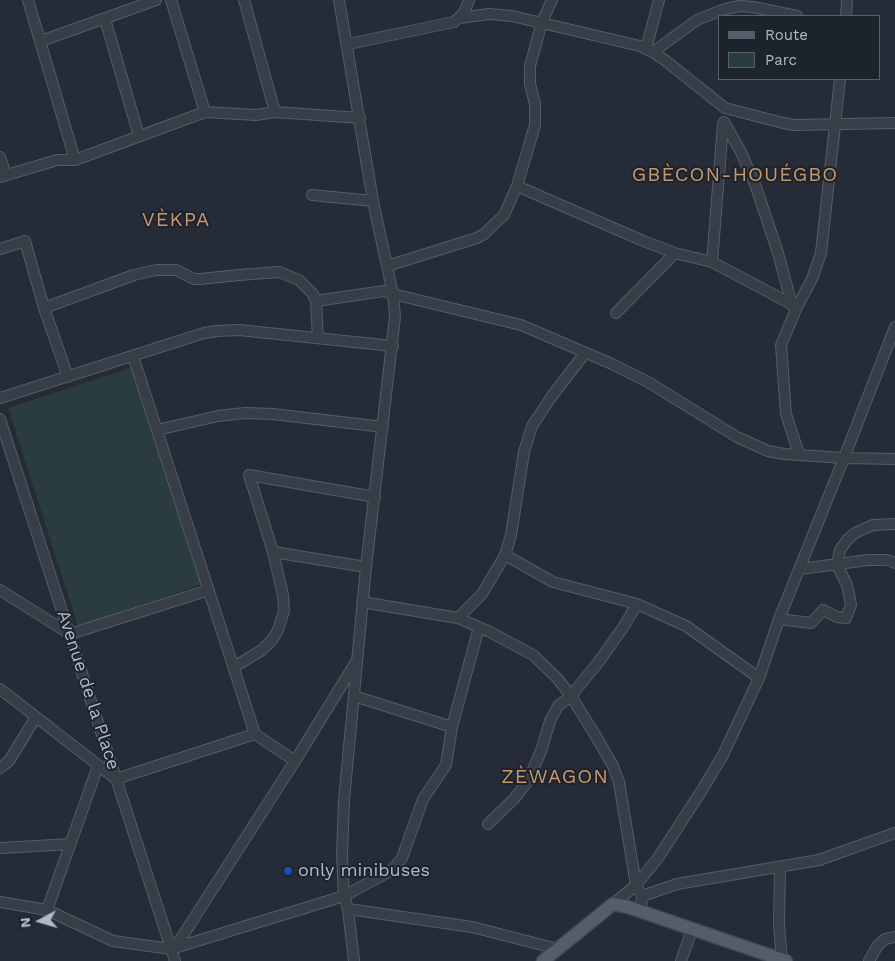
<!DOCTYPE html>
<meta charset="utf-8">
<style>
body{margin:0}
#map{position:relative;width:895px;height:961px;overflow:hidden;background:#252c38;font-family:"Work Sans",sans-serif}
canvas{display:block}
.legend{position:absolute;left:718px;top:15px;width:162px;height:65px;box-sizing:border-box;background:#1d232d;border:1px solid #595f69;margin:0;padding:6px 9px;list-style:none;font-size:15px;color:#b3b9c4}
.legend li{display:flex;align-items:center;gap:10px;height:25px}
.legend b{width:25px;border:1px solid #595f69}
.north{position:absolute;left:15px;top:896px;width:50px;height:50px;-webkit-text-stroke:4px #1d232d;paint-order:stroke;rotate:264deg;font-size:14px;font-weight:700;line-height:20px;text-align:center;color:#b3b9c4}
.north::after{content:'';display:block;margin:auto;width:18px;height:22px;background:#b3b9c4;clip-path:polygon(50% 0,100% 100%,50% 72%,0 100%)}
</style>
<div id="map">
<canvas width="895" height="961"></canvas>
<ul class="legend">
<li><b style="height:6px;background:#565d68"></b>Route</li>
<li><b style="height:14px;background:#2a3c3d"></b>Parc</li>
</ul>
<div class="north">N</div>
</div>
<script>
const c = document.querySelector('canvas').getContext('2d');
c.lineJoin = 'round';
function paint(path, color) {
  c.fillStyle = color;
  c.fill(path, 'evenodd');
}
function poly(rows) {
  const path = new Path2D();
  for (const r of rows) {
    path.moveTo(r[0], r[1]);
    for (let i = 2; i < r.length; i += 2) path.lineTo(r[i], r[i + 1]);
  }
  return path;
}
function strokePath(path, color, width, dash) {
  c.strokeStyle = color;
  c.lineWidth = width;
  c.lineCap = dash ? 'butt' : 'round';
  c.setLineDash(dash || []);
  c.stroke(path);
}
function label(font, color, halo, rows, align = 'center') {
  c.font = font + ' "Work Sans",sans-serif';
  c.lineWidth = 4;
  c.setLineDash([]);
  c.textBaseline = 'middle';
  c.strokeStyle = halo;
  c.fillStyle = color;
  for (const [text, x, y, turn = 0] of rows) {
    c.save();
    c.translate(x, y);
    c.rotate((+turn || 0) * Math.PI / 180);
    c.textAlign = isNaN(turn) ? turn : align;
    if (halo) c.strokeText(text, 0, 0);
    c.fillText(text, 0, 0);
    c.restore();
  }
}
paint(poly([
 [131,368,203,584,78,626,8,408]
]), '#2a3c3d');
const minor = poly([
 [28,0,75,160],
 [171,0,205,112],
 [244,0,275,112],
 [339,0,373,201,393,294,395,317,366,567,344,800,342,855,344,896,348,909,354,961],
 [846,16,847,0],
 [460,18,489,14,512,16,640,46,653,52,666,61,725,108,783,123,794,125,895,123],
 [105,19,139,136],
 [41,41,156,0],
 [348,44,454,22,464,13,469,0],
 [646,49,659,0],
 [653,52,697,20,725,9,740,6,753,7,797,16],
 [724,122,741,152,756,187,778,253,792,305],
 [0,157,6,175],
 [0,177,57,160,75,160,205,112,256,115,275,112,360,118],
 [517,186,641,240,675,253,712,262,797,307],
 [312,195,373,201],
 [0,249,25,241,44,308,68,377],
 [712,262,723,124],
 [387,266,477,238,484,234,504,215,517,186,535,125,535,104,530,84,530,66,542,22,552,0],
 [316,301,384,291,393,294,521,325,612,364,648,382,737,437,768,451,784,454,844,458,895,459],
 [44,308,134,275,156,270,176,270,194,279,200,279,239,275,279,272,299,280,313,294,316,301,318,338],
 [616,313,675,253],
 [133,356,255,734,295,761],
 [0,398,204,333,217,331,239,330,393,346],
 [0,419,175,961],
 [157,430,218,416,245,413,273,414,383,427],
 [799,454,786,414,781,345,797,307,812,279,821,253,840,79],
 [273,552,366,567],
 [505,555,553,582,637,604,686,626,759,678],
 [800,569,868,560,887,560,895,563],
 [0,590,70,634,209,590],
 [362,602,458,618,490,632,533,655,557,678,571,696,597,738,613,766,619,782,636,885,642,896,641,912],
 [458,618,482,594,505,555,511,535,524,452,532,426,552,396,585,353],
 [779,619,811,623,823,610,837,617,846,618,851,605,847,585,837,565,840,550,847,540,855,533,873,525,895,524],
 [234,667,262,650,272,640,278,630,284,611,283,595,273,552,249,475,375,497],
 [0,689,116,779,255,734],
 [354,696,452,727],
 [0,768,9,761,36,717],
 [488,824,514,799,528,781,541,751,550,721,558,706,571,696,600,660,624,626,637,604],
 [2,848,70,844],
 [780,867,779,924,782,961],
 [642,896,677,884,819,860,895,833],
 [0,902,47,910,113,941,171,949,344,896,392,870,402,858,423,799,446,765,452,727,479,627],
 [613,904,636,885,658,858,702,790,723,755,759,678,779,619,844,458,895,327],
 [348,909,472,927,558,949],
 [47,910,98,766],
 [172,948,180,940,295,761,356,662],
 [681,961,692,930],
 [869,961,878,945,885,939,895,937]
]);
const major = poly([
 [543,961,613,904,628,907,786,961]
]);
strokePath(minor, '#565c66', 12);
strokePath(major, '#414751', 15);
strokePath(minor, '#383e48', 10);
strokePath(major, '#565d68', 12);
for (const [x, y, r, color] of [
 [288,871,5,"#1a4fb4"]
]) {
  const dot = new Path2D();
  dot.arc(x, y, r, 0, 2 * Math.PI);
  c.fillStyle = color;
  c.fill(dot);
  strokePath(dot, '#1d232d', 2);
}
label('18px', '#b3b9c4', '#1d232d', [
 ["Avenue de la Place",88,690,72]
]);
label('18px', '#b3b9c4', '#1d232d', [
 ["only minibuses",298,871]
], 'left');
c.letterSpacing = '1px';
label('20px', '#c7986c', '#1d232d', [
 ["GBÈCON-HOUÉGBO",735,175],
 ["VÈKPA",176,220],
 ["ZÈWAGON",555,777]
]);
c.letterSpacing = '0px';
</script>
